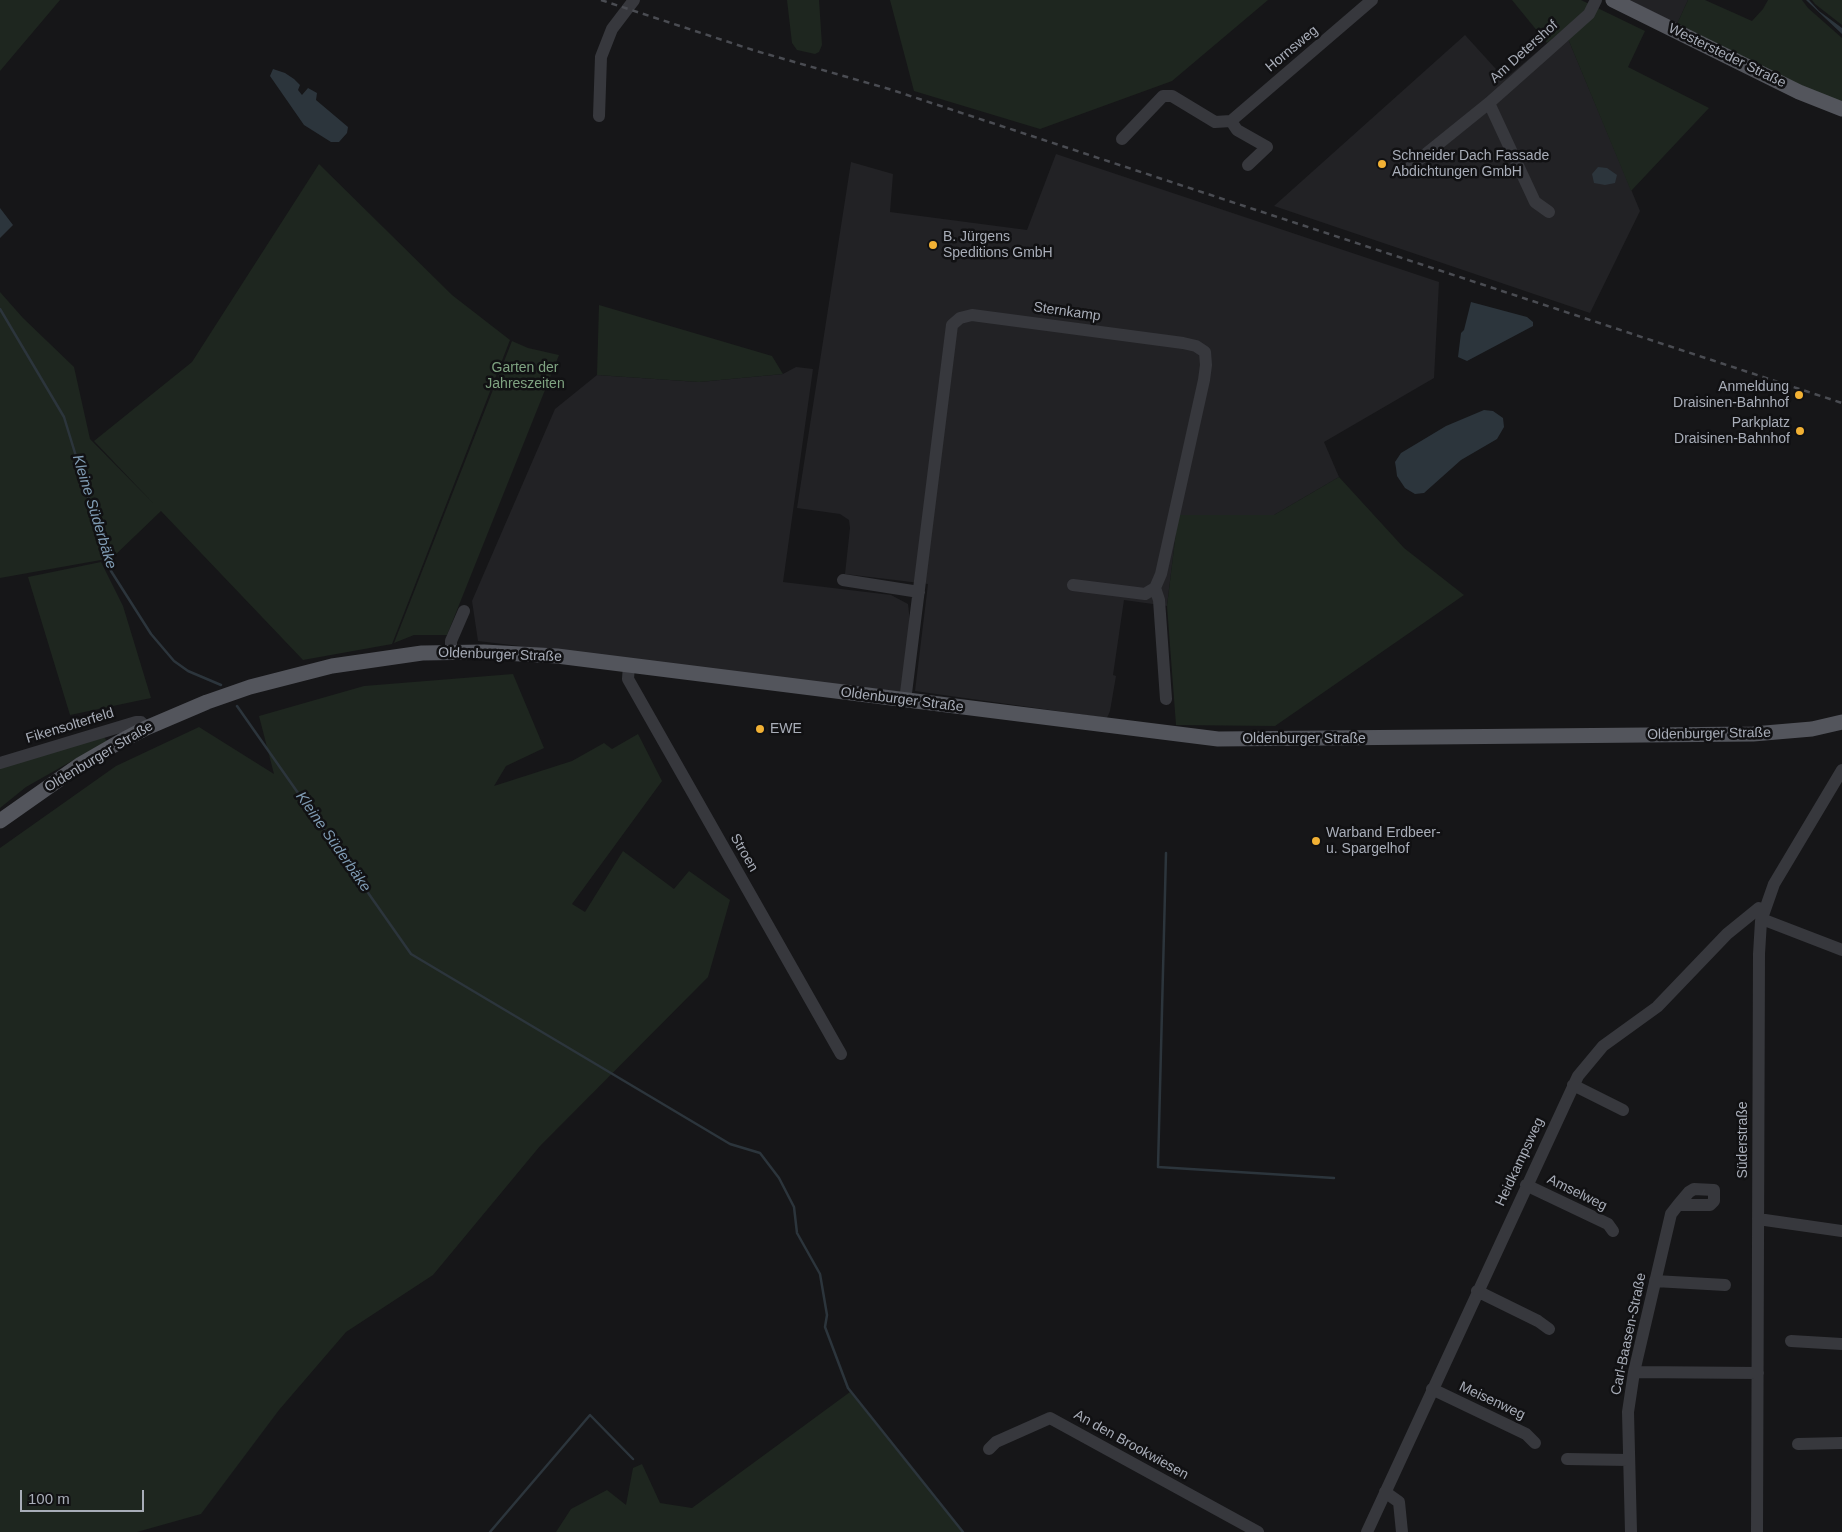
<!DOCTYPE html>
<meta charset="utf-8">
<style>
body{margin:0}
#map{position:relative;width:1842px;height:1532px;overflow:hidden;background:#161618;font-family:Helvetica,sans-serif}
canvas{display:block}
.scale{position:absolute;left:20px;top:1490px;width:124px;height:22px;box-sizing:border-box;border:2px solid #a8adb8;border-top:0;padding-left:6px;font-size:15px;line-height:18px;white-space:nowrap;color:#a8adb8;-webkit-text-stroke:4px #111113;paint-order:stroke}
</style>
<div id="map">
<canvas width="1842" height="1532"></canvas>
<div class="scale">100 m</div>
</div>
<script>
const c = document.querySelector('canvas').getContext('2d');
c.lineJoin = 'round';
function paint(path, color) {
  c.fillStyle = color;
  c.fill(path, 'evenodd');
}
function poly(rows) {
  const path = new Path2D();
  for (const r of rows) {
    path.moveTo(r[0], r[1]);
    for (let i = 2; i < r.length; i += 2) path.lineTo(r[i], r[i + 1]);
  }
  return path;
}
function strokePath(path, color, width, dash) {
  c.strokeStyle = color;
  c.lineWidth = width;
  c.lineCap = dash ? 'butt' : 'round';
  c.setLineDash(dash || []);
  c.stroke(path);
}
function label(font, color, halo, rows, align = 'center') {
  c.font = font + ' Helvetica,sans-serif';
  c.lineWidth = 5;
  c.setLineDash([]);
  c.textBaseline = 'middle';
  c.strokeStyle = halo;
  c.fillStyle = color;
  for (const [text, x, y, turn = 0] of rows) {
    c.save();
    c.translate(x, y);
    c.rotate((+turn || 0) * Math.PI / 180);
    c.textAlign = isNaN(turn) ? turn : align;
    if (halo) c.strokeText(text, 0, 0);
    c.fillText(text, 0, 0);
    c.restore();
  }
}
paint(poly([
 [1630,0,1688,0,1677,24],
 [1564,29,1640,211,1590,313,1274,206,1465,35,1505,79],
 [1056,154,1439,282,1434,378,1324,442,1339,477,1274,515,1178,516,1167,606,1124,600,1113,675,1116,676,1110,711,1107,718,915,691,928,584,845,574,850,528,849,520,840,514,797,508,851,162,893,174,890,212,1027,230],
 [796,367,813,369,783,582,891,595,908,604,910,622,901,692,478,641,472,601,555,409,597,375,699,382,783,374]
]), '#222225');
paint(poly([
 [0,0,60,0,0,71],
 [787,0,819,0,822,45,819,52,815,54,797,50,792,43],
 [890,0,1268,0,1172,81,1040,129,914,91],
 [1512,0,1581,0,1645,31,1628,67,1709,108,1631,191,1564,29,1547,43],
 [1688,0,1705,0,1752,21,1763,9,1768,0,1802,0,1808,8,1842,38,1842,103,1825,97,1677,24],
 [1812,0,1842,0,1842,25,1815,4],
 [319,164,452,295,510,340,392,644,303,660,161,511,112,558,0,578,0,292,23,318,74,367,90,439,154,504,94,441,192,362],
 [599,305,772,356,783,374,699,382,597,375],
 [512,341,528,348,559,355,447,635,414,635,394,643],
 [1339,477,1404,548,1464,595,1275,726,1176,725,1167,606,1178,515,1274,515],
 [101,562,123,606,151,698,70,715,28,577],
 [513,674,544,748,506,766,494,786,572,761,604,743,612,749,638,734,662,781,572,904,585,912,623,851,674,889,689,871,730,900,708,977,540,1146,433,1275,346,1332,279,1410,201,1514,137,1532,0,1532,0,848,116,766,199,727,274,774,259,716,364,686],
 [103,736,107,741,26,787,0,808,0,766],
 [850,1392,963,1532,556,1532,571,1509,607,1490,626,1505,633,1468,642,1464,660,1503,692,1508]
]), '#1e261f');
paint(poly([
 [1806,0,1809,0,1819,11,1842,28,1842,34],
 [273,69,285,73,294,79,300,85,298,90,302,95,308,88,317,93,316,100,348,127,347,133,339,142,331,142,304,125,270,76],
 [1598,167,1607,168,1617,175,1615,183,1605,185,1594,183,1592,174],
 [0,208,13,225,0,238],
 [1471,302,1527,317,1533,322,1533,326,1467,361,1458,357,1461,333,1464,330],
 [1484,410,1493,411,1503,418,1504,427,1497,439,1461,460,1424,493,1415,494,1405,488,1397,476,1396,468,1395,462,1401,453,1446,426]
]), '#2c353c');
strokePath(poly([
 [0,309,64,417,111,571,151,634,174,661,188,671,221,685],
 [237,706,411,954,730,1144,760,1153,779,1178,794,1207,797,1233,820,1274,827,1315,825,1327,848,1388,963,1532],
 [1166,853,1158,1167,1334,1178],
 [490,1532,590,1415,633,1459]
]), '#2c353c', 2.5);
strokePath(poly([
 [1489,103,1535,202,1549,212],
 [599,116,601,57,612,29,634,0],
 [1231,121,1237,130,1267,147,1248,165],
 [1122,139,1163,96,1172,96,1215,122,1231,121,1372,0],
 [1411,166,1489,103,1542,56,1589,14,1596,0],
 [843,580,919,592],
 [1155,588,1159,600,1166,699],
 [451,652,451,641,464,611],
 [629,665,628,679,841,1054],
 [905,701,952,325,960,318,972,315,1183,343,1196,346,1205,352,1206,365,1204,380,1161,574,1155,588,1145,594,1073,585],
 [0,763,136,722,141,722,146,728],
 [1761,921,1767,921,1842,950],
 [1573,1085,1623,1110],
 [1526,1185,1608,1224,1613,1231],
 [1758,1219,1842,1231],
 [1655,1281,1725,1285],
 [1477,1291,1538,1321,1549,1329],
 [1791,1341,1842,1344],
 [1634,1372,1758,1373],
 [1432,1389,1526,1434,1535,1443],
 [1798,1444,1842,1443],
 [989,1449,996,1442,1050,1418,1258,1532],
 [1567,1459,1628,1460],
 [1385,1492,1399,1502,1402,1532],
 [1367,1532,1578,1076,1603,1046,1657,1007,1727,934,1759,908,1764,910],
 [1631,1532,1628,1412,1634,1372,1671,1214,1678,1205,1689,1192,1694,1189,1714,1190,1714,1201,1710,1205,1678,1205],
 [1757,1532,1759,954,1761,921,1774,884,1842,770]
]), '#37383d', 12);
strokePath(poly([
 [1613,0,1799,92,1842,109],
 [0,821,81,764,121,741,146,728,207,702,250,687,332,666,422,653,484,652,557,656,1218,739,1753,734,1812,729,1842,722]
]), '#53555c', 15);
strokePath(poly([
 [601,0,756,51,889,89,1842,403]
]), '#4a4c52', 2.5, [6, 5]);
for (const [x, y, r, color] of [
 [1382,164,5,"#f2b134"],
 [933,245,5,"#f2b134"],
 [1799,395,5,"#f2b134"],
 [1800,431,5,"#f2b134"],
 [760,729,5,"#f2b134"],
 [1316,841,5,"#f2b134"]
]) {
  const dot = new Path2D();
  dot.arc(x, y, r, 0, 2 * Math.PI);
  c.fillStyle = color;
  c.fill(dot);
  strokePath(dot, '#111113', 2);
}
label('14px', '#a8adb8', '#111113', [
 ["Hornsweg",1292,49,-40],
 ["Am Detershof",1524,52,-42],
 ["Westersteder Straße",1727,56,26],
 ["Sternkamp",1067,312,8],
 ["Oldenburger Straße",500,655,2],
 ["Oldenburger Straße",902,700,7],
 ["Fikensolterfeld",70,726,-17],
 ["Oldenburger Straße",1709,734,-1],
 ["Oldenburger Straße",1304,739],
 ["Oldenburger Straße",99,757,-31],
 ["Stroen",744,853,60],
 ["Süderstraße",1743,1140,-90],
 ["Heidkampsweg",1520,1162,-65],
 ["Amselweg",1577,1193,26],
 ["Carl-Baasen-Straße",1629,1334,-78],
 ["Meisenweg",1492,1401,25],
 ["An den Brookwiesen",1131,1445,29]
]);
label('14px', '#a8adb8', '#111113', [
 ["Schneider Dach Fassade",1392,156],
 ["Abdichtungen GmbH",1392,172],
 ["B. Jürgens",943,237],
 ["Speditions GmbH",943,253],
 ["Anmeldung",1789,387,"right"],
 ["Draisinen-Bahnhof",1789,403,"right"],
 ["Parkplatz",1790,423,"right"],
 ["Draisinen-Bahnhof",1790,439,"right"],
 ["EWE",770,729],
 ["Warband Erdbeer-",1326,833],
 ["u. Spargelhof",1326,849]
], 'left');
label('14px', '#7fa381', '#111113', [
 ["Garten der",525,368],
 ["Jahreszeiten",525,384]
]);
label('italic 15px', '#7f9bb3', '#111113', [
 ["Kleine Süderbäke",94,512,73],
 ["Kleine Süderbäke",333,842,55]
]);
</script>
